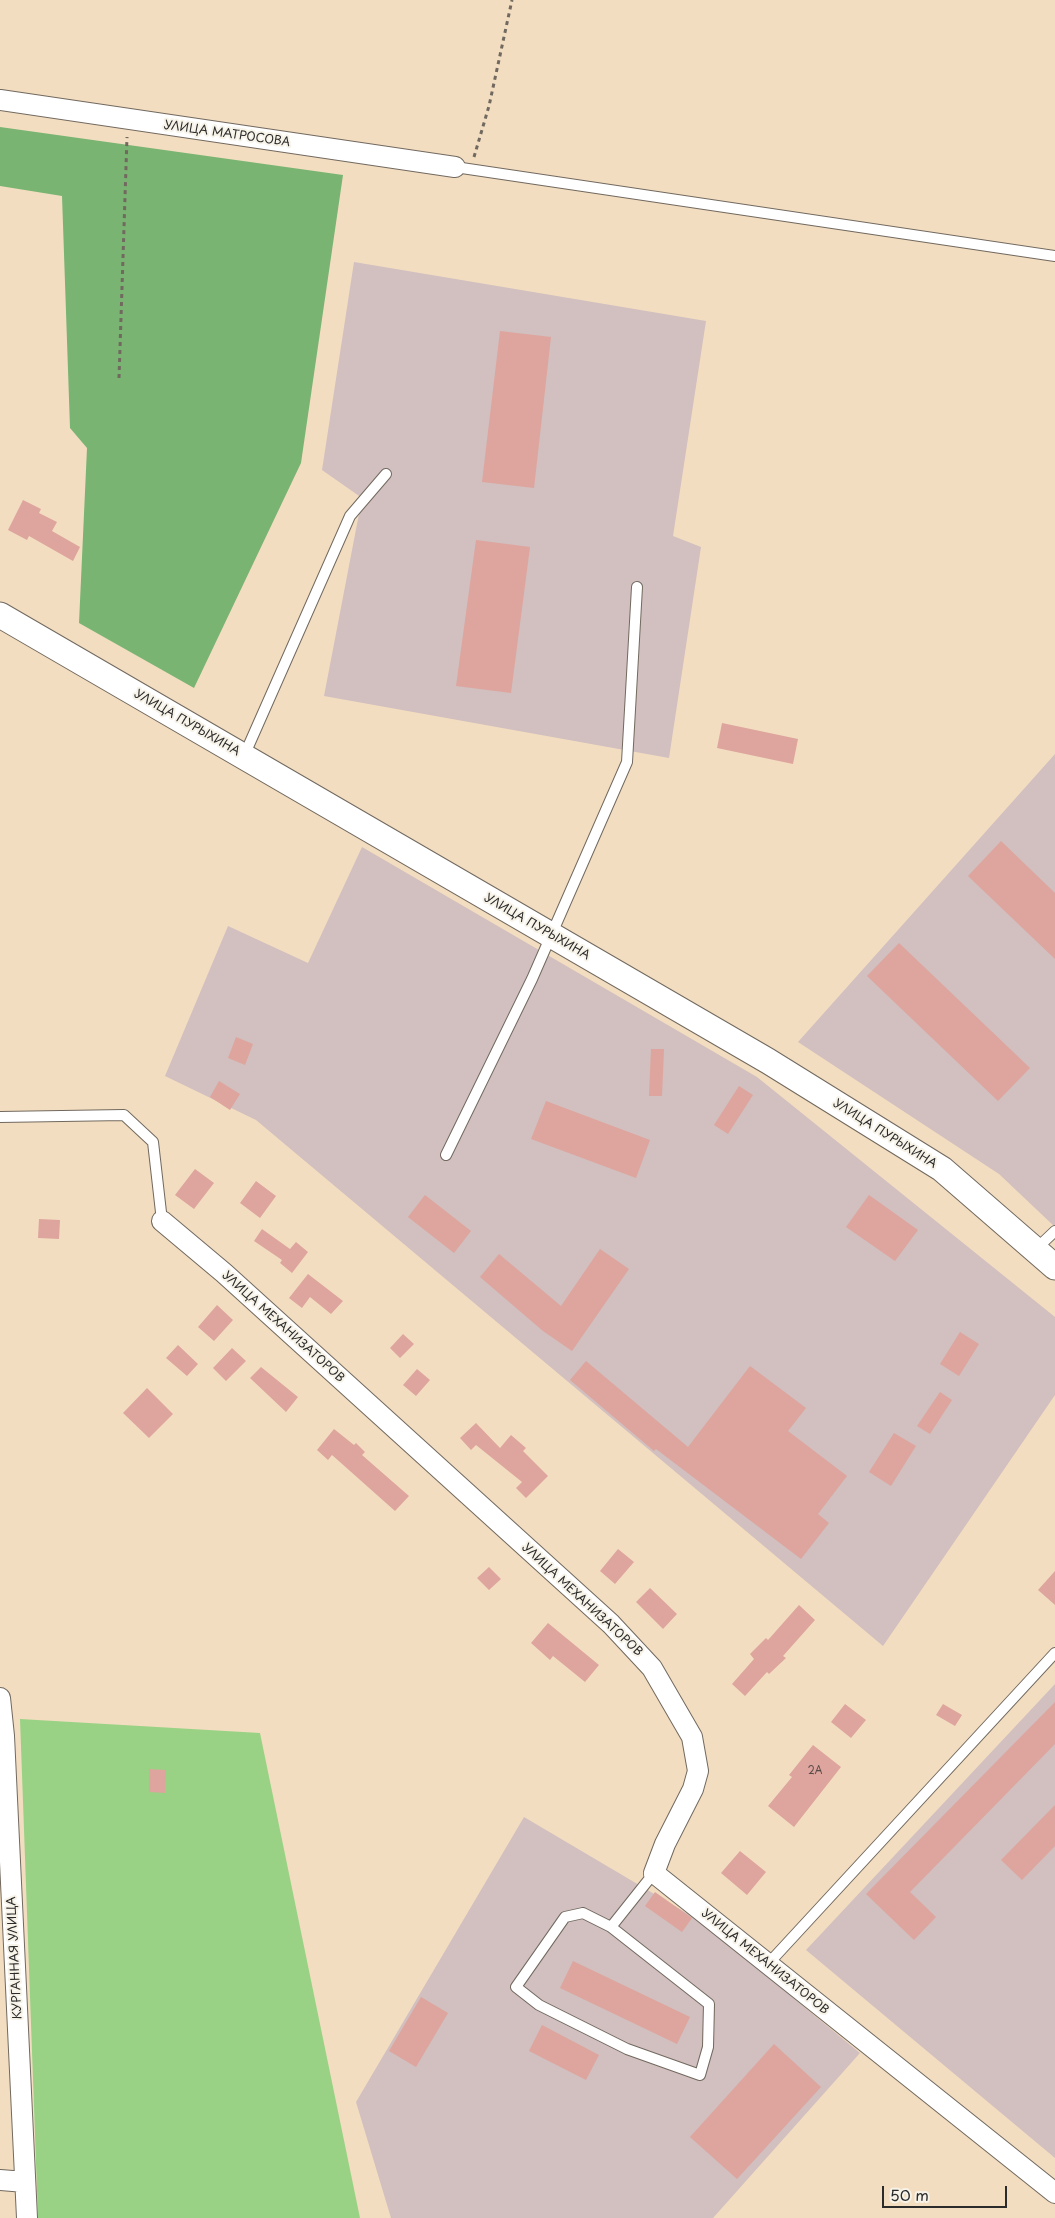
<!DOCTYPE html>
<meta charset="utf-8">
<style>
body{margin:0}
#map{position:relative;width:1055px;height:2218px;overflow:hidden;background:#f3ddc0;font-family:"Playpen Sans",sans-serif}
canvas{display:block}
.scale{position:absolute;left:882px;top:2186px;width:125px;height:22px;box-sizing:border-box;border:2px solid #2b2b2b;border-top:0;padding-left:6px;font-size:15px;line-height:18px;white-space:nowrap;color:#2b2b2b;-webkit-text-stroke:4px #f7f3e8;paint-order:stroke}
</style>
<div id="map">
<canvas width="1055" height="2218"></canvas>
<div class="scale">50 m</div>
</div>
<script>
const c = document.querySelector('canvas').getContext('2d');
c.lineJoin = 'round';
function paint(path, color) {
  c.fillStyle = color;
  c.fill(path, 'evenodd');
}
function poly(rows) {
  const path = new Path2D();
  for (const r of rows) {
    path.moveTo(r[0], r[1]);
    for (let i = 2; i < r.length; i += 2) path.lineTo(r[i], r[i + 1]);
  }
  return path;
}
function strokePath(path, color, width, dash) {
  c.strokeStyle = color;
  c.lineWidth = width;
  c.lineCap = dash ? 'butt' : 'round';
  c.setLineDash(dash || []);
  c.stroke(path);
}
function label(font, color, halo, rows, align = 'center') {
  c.font = font + ' "Playpen Sans",sans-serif';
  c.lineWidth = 4;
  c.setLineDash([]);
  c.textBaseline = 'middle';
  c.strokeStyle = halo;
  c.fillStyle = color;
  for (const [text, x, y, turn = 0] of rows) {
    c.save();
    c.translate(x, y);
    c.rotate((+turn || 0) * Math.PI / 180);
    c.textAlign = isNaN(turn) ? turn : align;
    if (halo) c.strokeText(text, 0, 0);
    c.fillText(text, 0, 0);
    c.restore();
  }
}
paint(poly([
 [354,262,706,321,673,536,701,547,669,758,324,696,362,498,322,470],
 [1055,754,1055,1227,999,1174,798,1042],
 [362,847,757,1077,1055,1317,1055,1395,883,1646,256,1120,165,1076,228,926,308,963],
 [1055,1684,1055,2158,806,1950],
 [524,1817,700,1921,860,2053,713,2218,391,2218,356,2102]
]), '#d2bfbf');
paint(poly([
 [20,1719,260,1733,360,2218,38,2218]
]), '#99d285');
paint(poly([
 [0,127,343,175,301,463,194,688,79,623,87,448,70,428,62,196,0,186]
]), '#7ab472');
paint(poly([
 [500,331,551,337,534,488,482,482],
 [23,500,41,509,39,513,57,522,52,531,80,547,73,561,29,536,27,540,8,530],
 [476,540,530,547,511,693,456,686],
 [722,723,798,739,793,764,717,748],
 [1001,841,1055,893,1055,959,968,876],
 [899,943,1030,1068,998,1101,867,976],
 [236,1037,253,1044,245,1065,228,1058],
 [651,1049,664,1049,662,1096,649,1096],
 [219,1081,240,1094,230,1110,210,1097],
 [739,1086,753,1095,728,1134,714,1125],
 [546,1101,650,1140,636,1178,531,1139],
 [195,1169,214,1183,194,1209,175,1195],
 [256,1181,276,1196,260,1218,240,1203],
 [425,1195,471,1231,454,1253,408,1217],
 [869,1195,918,1230,895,1261,846,1227],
 [39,1219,60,1220,59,1239,38,1238],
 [262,1229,290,1249,296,1242,308,1252,292,1273,280,1263,282,1260,254,1241],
 [600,1249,629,1269,572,1351,543,1331,480,1277,499,1254,561,1306],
 [308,1274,343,1301,331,1314,310,1297,302,1308,289,1298],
 [217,1305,233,1320,214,1341,198,1327],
 [960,1332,979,1344,959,1376,940,1364],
 [403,1334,414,1344,400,1358,390,1348],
 [178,1345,198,1364,187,1376,166,1358],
 [232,1348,246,1361,226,1381,213,1368],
 [586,1361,688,1447,750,1366,806,1408,788,1431,847,1476,818,1514,829,1523,801,1559,656,1449,654,1451,570,1380],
 [261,1367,298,1397,286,1412,250,1378],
 [417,1369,430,1380,416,1396,403,1385],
 [147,1388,173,1414,149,1438,123,1413],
 [940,1392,952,1400,930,1434,917,1426],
 [476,1423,500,1448,511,1435,526,1448,523,1451,548,1476,526,1498,516,1488,522,1482,476,1445,471,1450,460,1438],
 [334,1429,354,1445,356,1443,365,1452,362,1455,409,1496,395,1511,332,1455,328,1460,317,1450],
 [894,1433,916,1446,891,1486,869,1472],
 [618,1549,634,1562,615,1584,600,1571],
 [489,1567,501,1579,489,1590,477,1578],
 [1055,1571,1055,1605,1038,1590],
 [650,1588,677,1614,663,1629,636,1602],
 [799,1605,815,1620,783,1656,786,1658,769,1674,767,1672,745,1696,732,1684,754,1659,750,1654,766,1638,768,1640],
 [548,1623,599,1665,585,1682,553,1656,550,1660,531,1643],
 [1055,1702,1055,1744,910,1892,936,1917,914,1940,866,1894],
 [845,1704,866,1720,851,1738,831,1722],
 [943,1704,962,1715,955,1726,936,1715],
 [813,1745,841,1767,794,1827,768,1806,792,1777,789,1775],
 [149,1769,166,1770,165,1793,149,1792],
 [1055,1805,1055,1846,1022,1880,1001,1860],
 [740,1851,766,1872,747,1895,721,1873],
 [655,1892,692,1918,682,1932,645,1906],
 [573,1961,690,2017,677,2044,560,1988],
 [421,1997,448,2013,416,2067,389,2051],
 [542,2025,599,2055,586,2080,529,2051],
 [774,2044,821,2087,737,2179,690,2137]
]), '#dda59d');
const service = poly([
 [455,167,1055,256],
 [244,756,350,516,386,474],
 [0,1117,124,1115,153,1142,162,1221],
 [446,1155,532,979,627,762,637,587],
 [1036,1249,1055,1231],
 [583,1913,611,1927,709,2004,708,2047,700,2075,627,2049,539,2005,516,1987,565,1917,583,1913],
 [611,1927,654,1873],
 [768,1964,1055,1653]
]);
const minor = poly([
 [0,100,455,167],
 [162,1221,224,1273,611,1624,652,1668,692,1737,698,1771,693,1789,665,1844,654,1873,1055,2193],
 [0,1698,4,1736,27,2218],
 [0,2180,25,2182]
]);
const tertiary = poly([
 [0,615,768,1061,942,1169,1055,1267]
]);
strokePath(service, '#71695f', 12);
strokePath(minor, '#71695f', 22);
strokePath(tertiary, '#71695f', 27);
strokePath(poly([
 [474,157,489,106,512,0],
 [119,378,127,137]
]), '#71695f', 3, [4, 4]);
strokePath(service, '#fff', 10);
strokePath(minor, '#fff', 20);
strokePath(tertiary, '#fff', 25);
label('10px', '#584a48', null, [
 ["2А",815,1771]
]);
label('12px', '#2b2b2b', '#f7f3e8', [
 ["УЛИЦА МАТРОСОВА",227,134,8],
 ["УЛИЦА ПУРЫХИНА",187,723,30],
 ["УЛИЦА ПУРЫХИНА",537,927,30],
 ["УЛИЦА ПУРЫХИНА",885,1134,32],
 ["УЛИЦА МЕХАНИЗАТОРОВ",283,1327,42],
 ["УЛИЦА МЕХАНИЗАТОРОВ",582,1600,43],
 ["КУРГАННАЯ УЛИЦА",15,1958,-93],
 ["УЛИЦА МЕХАНИЗАТОРОВ",765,1962,39]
]);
</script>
